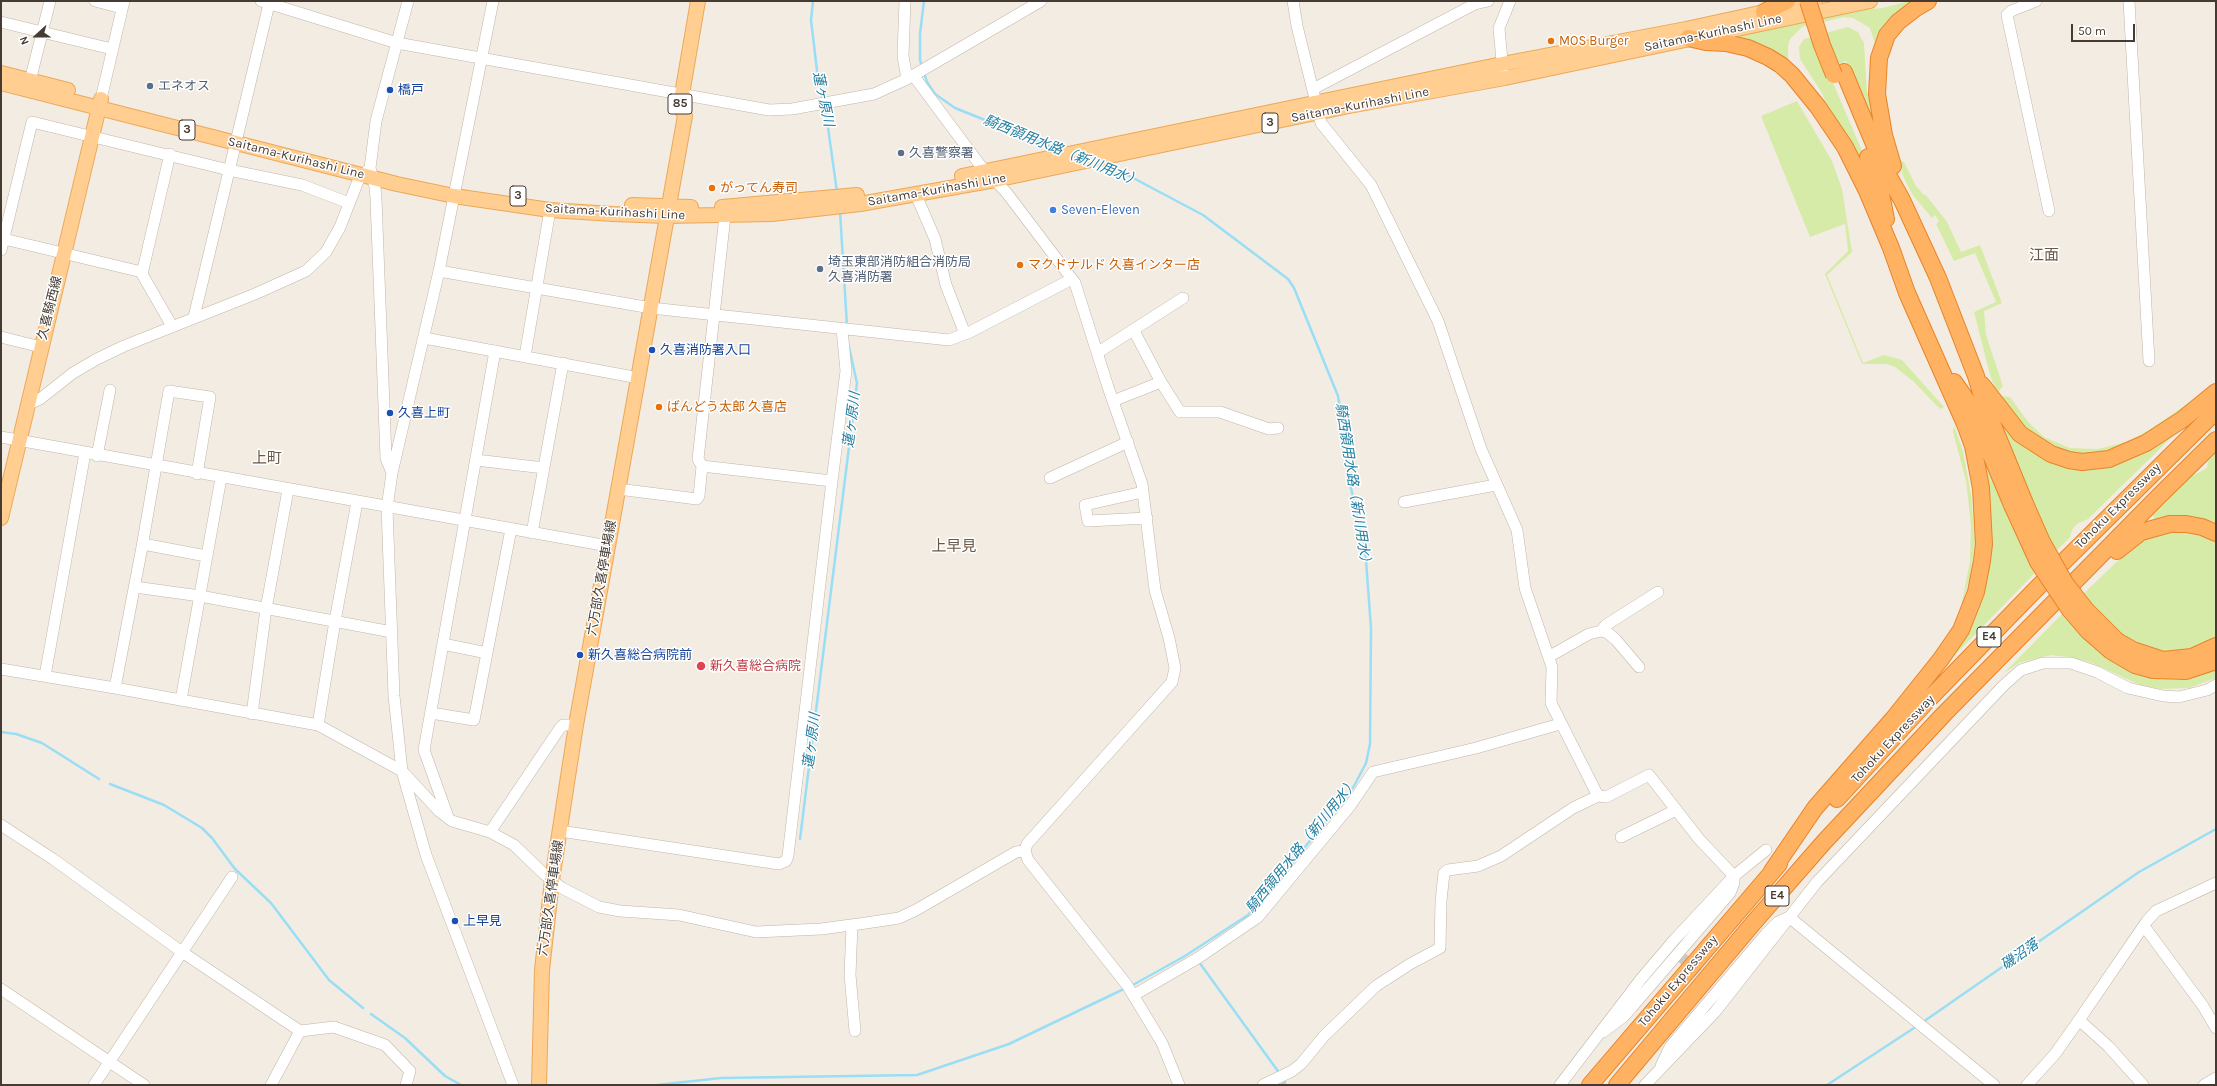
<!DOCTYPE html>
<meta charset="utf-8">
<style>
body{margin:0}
#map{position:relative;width:2217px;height:1086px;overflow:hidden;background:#f3ece3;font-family:Karla,sans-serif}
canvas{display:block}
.frame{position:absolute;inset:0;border:2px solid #453b33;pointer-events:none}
.north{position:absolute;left:16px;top:16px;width:40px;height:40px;-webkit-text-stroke:3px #fff;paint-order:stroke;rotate:249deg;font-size:11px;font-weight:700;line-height:16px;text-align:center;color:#453b33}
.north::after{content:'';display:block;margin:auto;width:14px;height:18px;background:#453b33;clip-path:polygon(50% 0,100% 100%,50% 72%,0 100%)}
.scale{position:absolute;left:2071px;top:24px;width:64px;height:18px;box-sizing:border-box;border:2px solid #453b33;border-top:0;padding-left:5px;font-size:12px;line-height:14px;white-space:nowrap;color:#453b33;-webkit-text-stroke:3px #fff;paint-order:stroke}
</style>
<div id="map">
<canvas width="2217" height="1086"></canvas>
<div class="frame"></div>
<div class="north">N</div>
<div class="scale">50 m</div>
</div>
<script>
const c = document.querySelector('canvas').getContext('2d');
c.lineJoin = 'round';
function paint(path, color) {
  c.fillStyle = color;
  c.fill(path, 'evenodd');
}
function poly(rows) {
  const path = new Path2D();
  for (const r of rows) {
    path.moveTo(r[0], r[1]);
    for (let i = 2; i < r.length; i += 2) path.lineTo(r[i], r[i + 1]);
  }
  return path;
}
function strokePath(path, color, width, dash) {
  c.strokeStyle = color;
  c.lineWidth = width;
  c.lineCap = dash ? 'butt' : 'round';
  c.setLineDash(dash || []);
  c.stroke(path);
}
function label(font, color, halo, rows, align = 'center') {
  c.font = font + ' Karla,"Noto Sans JP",sans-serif';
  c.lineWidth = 3;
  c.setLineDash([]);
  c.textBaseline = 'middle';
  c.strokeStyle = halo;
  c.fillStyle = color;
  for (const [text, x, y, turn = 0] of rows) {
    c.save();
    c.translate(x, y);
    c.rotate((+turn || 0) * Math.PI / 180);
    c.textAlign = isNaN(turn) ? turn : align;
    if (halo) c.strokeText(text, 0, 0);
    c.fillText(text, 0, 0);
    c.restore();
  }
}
paint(poly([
 [1909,1,1918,1,1876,47,1870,28,1853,18,1844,17,1802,27,1790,39,1788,45,1788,57,1791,67,1725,38,1847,11,1883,8],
 [1848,27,1858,32,1864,43,1867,92,1891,168,1846,61,1827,69,1872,174,1874,184,1830,113,1822,93,1800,59,1799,47,1804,39],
 [1797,101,1832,161,1842,189,1852,252,1827,275,1863,363,1884,355,1902,360,1944,407,1941,409,1937,406,1914,382,1895,367,1887,364,1862,364,1825,274,1848,251,1845,224,1810,237,1761,116],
 [1899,160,1904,162,1916,186,1924,195,1926,195,1947,222,1961,252,1980,245,2002,303,1984,311,1986,335,2003,386,1999,391,1995,388,1990,375,1974,312,1996,302,1975,253,1954,261,1936,224,1939,221,1935,215,1932,218,1912,194,1903,176],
 [2216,384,2187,407,2134,443,2093,456,2062,453,2024,429,2002,400,2001,396,2010,397,2029,423,2044,437,2070,448,2098,449,2126,442,2149,430],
 [1989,401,2069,465,2172,433,2174,435,2088,519,2077,524,2072,530,2070,537,1951,659,1950,657,1986,568,1968,412],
 [1954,426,1963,451,1971,494,1975,541,1970,577,1961,607,1970,561,1971,526,1966,481,1953,432],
 [2216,453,2216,523,2192,516,2174,517,2155,520,2153,515,2190,477,2207,468,2208,461],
 [2181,530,2196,531,2216,540,2216,639,2195,649,2166,653,2124,637,2118,664,2140,675,2175,680,2199,675,2216,668,2216,678,2189,688,2160,689,2140,685,2090,662,2068,657,2051,655,2019,663,2004,673,2059,617,2129,550,2146,538,2162,532]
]), '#d7eba8');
strokePath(poly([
 [813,1,811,20,818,79,823,100],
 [922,67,920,60,920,34,924,1],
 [924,73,927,82,935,94,955,108,1060,150],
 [825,106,837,192],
 [1098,164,1120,171,1203,215,1288,279,1294,288,1338,396,1344,431,1350,484,1365,547,1371,628,1370,744,1366,763,1354,786,1293,862,1248,915,1185,956,1131,986],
 [840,211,847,326],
 [1,732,16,734,42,743,99,779],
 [110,784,164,805,202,828,212,838,235,869,271,903,329,980,363,1008],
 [800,839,857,383,849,347],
 [1199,962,1280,1074],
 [371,1014,405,1038,445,1076,461,1085],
 [1923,1022,2139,872,2216,829],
 [657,1085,721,1078,917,1075,1009,1044,1126,988],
 [1280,1085,1285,1083,1284,1080],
 [1827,1085,1917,1026]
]), '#9adef5', 2.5);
strokePath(poly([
 [1678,954,1718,991]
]), '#d0c9c0', 11, [11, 5.5]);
const minor = poly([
 [95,1,122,8],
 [261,1,397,43,769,110,792,109,874,94,907,79,1041,1],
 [493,1,439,271,392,473,387,508,394,696,402,771,426,855,513,1085],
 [905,1,903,56,907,79],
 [1293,1,1297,26,1321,123,1371,185,1438,321,1481,449,1517,530,1525,588,1552,667,1551,703,1598,796],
 [2036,1,2011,11,2007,15,2049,211],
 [2129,1,2149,361],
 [1,22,112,49],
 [1503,72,1499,28,1510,1],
 [913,75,980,165,1006,192,1075,283,1108,387,1142,484,1155,590,1169,638,1175,668,1172,682,1027,844,1025,851,1028,860,1127,985,1162,1043,1179,1085],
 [30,81,50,1],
 [1313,89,1475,4,1488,1],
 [101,99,124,1],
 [170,154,142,274,172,326],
 [916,195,935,239,946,285,965,334],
 [4,239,142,272],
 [1,250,32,122,229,170,302,185,349,203],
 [439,271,651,308,949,340,970,332,1072,279],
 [194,317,269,4],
 [1,337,41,347],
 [424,338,639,378],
 [1097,353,1183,298],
 [525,356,550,210],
 [1161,382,1180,412,1220,412,1269,429,1278,428],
 [1113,401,1161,382,1134,331],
 [27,405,40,399,73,373,97,359,124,346,255,294,306,271,326,252,340,227,358,181,368,170],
 [1,437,608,546],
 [97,456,110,390],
 [476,460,544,468],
 [702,466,698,459,725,216],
 [392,473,386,458,376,199,375,187,370,168,376,121,408,1],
 [1050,478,1128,442],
 [832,481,846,371,842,329],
 [1143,492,1085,505,1088,521,1147,518],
 [1404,502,1496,485],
 [532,533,563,363],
 [143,544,206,556],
 [135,587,200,596,392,632],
 [1601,631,1606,625,1658,592],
 [443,644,487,653],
 [1550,656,1589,634,1601,631,1608,633,1616,640,1639,667],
 [1,669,115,688,318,725,402,771,439,811,452,821,490,832,514,845,544,874,562,888,599,907,620,911,679,915,756,932,821,929,866,923,899,918,916,910,1016,852,1025,851],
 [45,676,85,453],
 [115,688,142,547,169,391,210,397,197,474],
 [181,700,221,478],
 [431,713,474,720,511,529],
 [252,714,266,609,288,490],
 [318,725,335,621,357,502],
 [448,817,424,750,495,351],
 [1,825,53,859,182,952,300,1031,334,1027,385,1045,410,1071,406,1085],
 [560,831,779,864,786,861,788,856,832,481,702,466,699,496,697,499,618,489],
 [490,832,560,728,563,725,576,725],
 [1621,837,1676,810],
 [852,925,850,975,855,1031],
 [2144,926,2203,1006,2216,1028],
 [1,989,144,1085],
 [1134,995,1198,958,1258,917,1350,806,1373,772,1476,748,1560,724],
 [2079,1020,2108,1046,2143,1085],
 [1661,1066,1670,1047,1766,934,1778,922,1789,917,1994,1085],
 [94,1085,232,877],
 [271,1085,300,1031],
 [1263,1085,1292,1071,1301,1064,1324,1036,1376,986,1410,964,1440,948,1441,901,1444,873,1448,870,1478,866,1501,856,1573,808,1598,796,1606,797,1649,775,1699,839,1734,876,1734,883,1730,893,1632,1007,1623,1017,1603,1032],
 [1560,1085,1641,979,1675,939,1734,876,1766,850],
 [1645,1085,1715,1012,1817,882,2004,685,2021,670,2043,663,2071,663,2097,672,2128,688,2163,696,2179,697,2207,690,2216,685],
 [2027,1085,2055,1054,2079,1020,2147,921,2156,911,2216,883],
 [2204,1085,2216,1078]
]);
const major = poly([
 [1,73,68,90],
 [1,83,397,184,454,196,550,210,613,214,667,216,772,214,860,204,995,180,1349,106,1505,78,1870,1],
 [962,176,1502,64,1686,29,1815,1],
 [632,205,691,207],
 [722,207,857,195],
 [1,518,101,99],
 [539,1085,542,970,552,880,576,725,685,116,680,106,698,1]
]);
const highway = poly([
 [1764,12,1787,1],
 [1688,38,1706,42,1726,43,1748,48,1768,57,1781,65,1792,75,1818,107,1845,147,1867,191,1891,248,1907,293,1965,424,1973,446,1981,488,1984,544,1982,561,1976,592,1961,630,1941,659,1893,719,1815,808,1772,871],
 [1844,72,1884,168,1902,200,1938,278,1976,376,1985,406,2024,501],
 [1868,157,1879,184,1886,219],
 [1893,166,1884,135,1877,94,1879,58,1887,35,1898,22,1916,8,1928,1],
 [1954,382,1970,405,2012,505],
 [1982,385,2020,434,2051,454,2069,460,2082,462,2109,459,2146,443,2183,419,2216,392],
 [2117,551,2141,532,2170,524,2186,524,2202,527,2216,533],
 [2117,641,2133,650,2163,660,2192,657,2216,646],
 [2111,651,2135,665,2153,670,2186,671,2216,661],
 [1837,799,1928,700,2038,587,2216,411],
 [1590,1085,1779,864],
 [1617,1085,1755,921,1824,842,1945,713,2159,496,2216,440]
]);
strokePath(minor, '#c2b5a8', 12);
strokePath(major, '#eca858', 16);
strokePath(highway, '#e88328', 18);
strokePath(minor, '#fff', 11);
strokePath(major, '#ffce90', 14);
strokePath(highway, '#ffb262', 16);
const highwayBridge = poly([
 [1808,1,1822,45,1834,75],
 [2024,501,2042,542,2065,583,2086,610,2117,641],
 [2012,505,2038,562,2070,610,2088,631,2111,651]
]);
strokePath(highwayBridge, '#e88328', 18, []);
strokePath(highwayBridge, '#ffb262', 16);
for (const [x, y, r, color] of [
 [1551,41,4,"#e8710a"],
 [150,86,4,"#5c6f8a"],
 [390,90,4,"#1a4fb4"],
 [901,153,4,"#5c6f8a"],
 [712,188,4,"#e8710a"],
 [1053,210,4,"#3f7fe0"],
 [1020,265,4,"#e8710a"],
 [820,269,4,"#5c6f8a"],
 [652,350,4,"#1a4fb4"],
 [659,407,4,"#e8710a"],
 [390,413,4,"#1a4fb4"],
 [580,655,4,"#1a4fb4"],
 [701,666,5,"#e0444e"],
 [455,921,4,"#1a4fb4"]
]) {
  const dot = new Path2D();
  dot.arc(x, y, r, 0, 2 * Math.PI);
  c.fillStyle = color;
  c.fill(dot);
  strokePath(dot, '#fff', 1.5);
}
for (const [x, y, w] of [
 [680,104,24],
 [1270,123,16],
 [187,130,16],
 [518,196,16],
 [1989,637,24],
 [1777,896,24]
]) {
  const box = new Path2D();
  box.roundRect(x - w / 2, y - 10, w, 20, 3);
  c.fillStyle = '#fff';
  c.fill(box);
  strokePath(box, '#453b33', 1);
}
label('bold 12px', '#453b33', null, [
 ["85",680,104],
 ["3",1270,123],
 ["3",187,130],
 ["3",518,196],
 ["E4",1989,637],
 ["E4",1777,896]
]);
label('13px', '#453b33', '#fff', [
 ["Saitama-Kurihashi Line",1713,33,-12],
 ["Saitama-Kurihashi Line",1360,105,-11],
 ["Saitama-Kurihashi Line",296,158,14],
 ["Saitama-Kurihashi Line",937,190,-10],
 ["Saitama-Kurihashi Line",615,212,3],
 ["久喜騎西線",50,308,-76],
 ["Tohoku Expressway",2118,506,-45],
 ["六万部久喜停車場線",602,578,-80],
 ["Tohoku Expressway",1893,739,-47],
 ["六万部久喜停車場線",551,898,-82],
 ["Tohoku Expressway",1678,981,-50]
]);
label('13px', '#c56008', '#fff', [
 ["MOS Burger",1559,41],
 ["がってん寿司",720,188],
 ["マクドナルド 久喜インター店",1028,265],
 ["ばんどう太郎 久喜店",667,407]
], 'left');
label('13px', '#4e5e75', '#fff', [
 ["エネオス",158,86],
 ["久喜警察署",909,153],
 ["埼玉東部消防組合消防局",828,262],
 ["久喜消防署",828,277]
], 'left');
label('13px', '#164399', '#fff', [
 ["橋戸",398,90],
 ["久喜消防署入口",660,350],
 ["久喜上町",398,413],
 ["新久喜総合病院前",588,655],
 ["上早見",463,921]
], 'left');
label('13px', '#366cbe', '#fff', [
 ["Seven-Eleven",1061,210]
], 'left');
label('13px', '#be3a42', '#fff', [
 ["新久喜総合病院",710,666]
], 'left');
label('italic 14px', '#227e9f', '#fff', [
 ["蓮ヶ原川",823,99,78],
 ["騎西領用水路（新川用水）",1062,151,22],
 ["蓮ヶ原川",852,420,-83],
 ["騎西領用水路（新川用水）",1353,486,81],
 ["蓮ヶ原川",812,741,-83],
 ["騎西領用水路（新川用水）",1302,846,-51],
 ["磯沼落",2020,955,-35]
]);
label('15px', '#695749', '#fff', [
 ["江面",2044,256],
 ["上町",267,459],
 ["上早見",954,547]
]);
</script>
